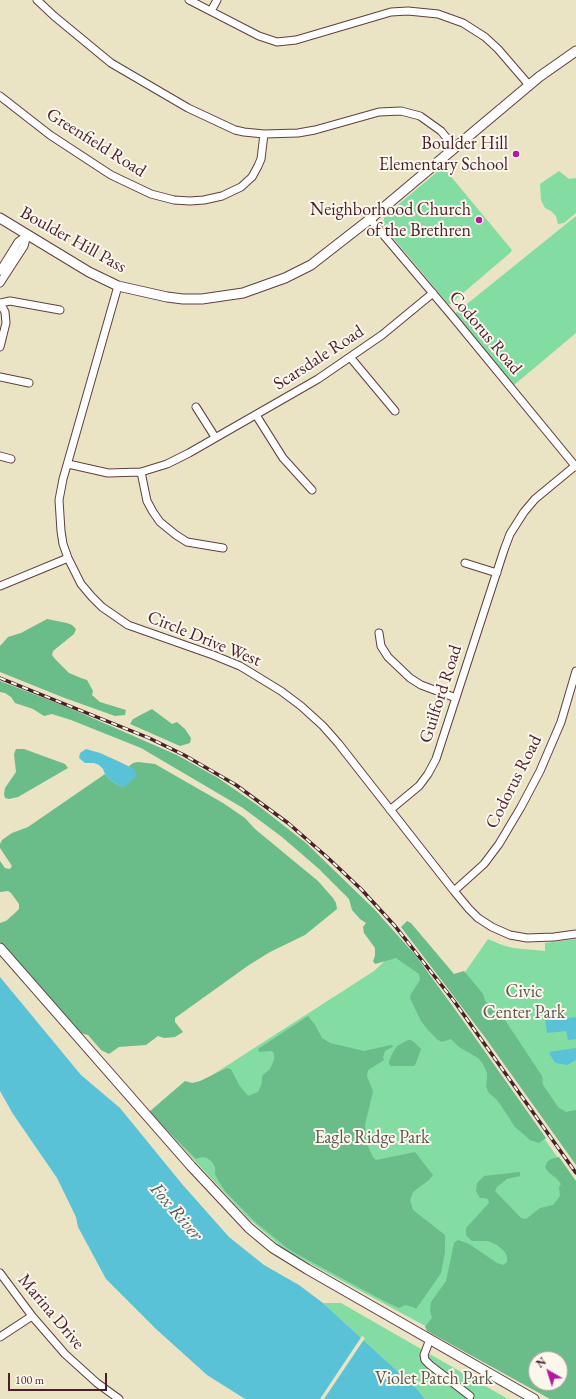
<!DOCTYPE html>
<style>
body{margin:0}
#map{position:relative;width:576px;height:1399px;overflow:hidden;background:#eae4c5;font-family:"EB Garamond",serif}
canvas{display:block}
.north{position:absolute;left:528px;top:1351px;width:40px;height:40px;box-sizing:border-box;background:#fbf7ec;border:1px solid #b4a19f;border-radius:50%;rotate:321deg;font-size:11px;font-weight:700;line-height:16px;text-align:center;color:#4a1f2b}
.north::after{content:'';display:block;margin:auto;width:14px;height:18px;background:#b5179e;clip-path:polygon(50% 0,100% 100%,50% 72%,0 100%)}
.scale{position:absolute;left:8px;top:1373px;width:99px;height:18px;box-sizing:border-box;border:2px solid #4a1f2b;border-top:0;padding-left:5px;font-size:12px;line-height:14px;white-space:nowrap;color:#4a1f2b;-webkit-text-stroke:3px #fbf7ec;paint-order:stroke}
</style>
<div id="map">
<canvas width="576" height="1399"></canvas>
<div class="north">N</div>
<div class="scale">100 m</div>
</div>
<script>
const c = document.querySelector('canvas').getContext('2d');
c.lineJoin = 'round';
function paint(path, color) {
  c.fillStyle = color;
  c.fill(path, 'evenodd');
}
function poly(rows) {
  const path = new Path2D();
  for (const r of rows) {
    path.moveTo(r[0], r[1]);
    for (let i = 2; i < r.length; i += 2) path.lineTo(r[i], r[i + 1]);
  }
  return path;
}
function strokePath(path, color, width, dash) {
  c.strokeStyle = color;
  c.lineWidth = width;
  c.lineCap = dash ? 'butt' : 'round';
  c.setLineDash(dash || []);
  c.stroke(path);
}
function label(font, color, halo, rows, align = 'center') {
  c.font = font + ' "EB Garamond",serif';
  c.lineWidth = 4;
  c.setLineDash([]);
  c.textBaseline = 'middle';
  c.strokeStyle = halo;
  c.fillStyle = color;
  for (const [text, x, y, turn = 0] of rows) {
    c.save();
    c.translate(x, y);
    c.rotate((+turn || 0) * Math.PI / 180);
    c.textAlign = isNaN(turn) ? turn : align;
    if (halo) c.strokeText(text, 0, 0);
    c.fillText(text, 0, 0);
    c.restore();
  }
}
paint(poly([
 [443,167,512,250,510,253,449,305,388,232,383,224,384,218,386,215],
 [559,171,569,179,576,178,576,213,564,223,558,224,556,216,551,211,545,208,541,200,540,184],
 [576,216,576,333,514,385,452,316],
 [488,939,502,945,513,948,545,951,545,943,576,939,576,1155,452,991],
 [404,943,576,1183,576,1399,560,1399,285,1250,248,1218,156,1119,203,1081,374,971],
 [536,1359,560,1359,560,1383,536,1383],
 [323,1303,341,1303,508,1399,425,1399,418,1390]
]), '#83dca2');
paint(poly([
 [47,619,67,623,72,625,76,629,74,634,53,651,52,655,55,659,69,673,81,678,87,680,93,691,92,695,100,702,126,710,125,715,115,716,62,697,0,672,0,646,8,637,21,633],
 [0,681,67,707,177,755,218,778,260,807,306,843,375,910,416,956,459,1015,546,1138,539,1143,530,1140,515,1127,500,1104,495,1098,489,1093,486,1087,487,1078,487,1073,483,1064,478,1058,459,1047,451,1039,442,1042,438,1040,428,1030,421,1021,410,998,411,994,420,980,419,974,396,958,375,964,373,961,375,956,375,948,364,933,363,927,366,923,360,919,352,910,349,899,319,869,282,837,243,808,141,748,71,720,52,714,44,716,33,709,15,703,11,697,5,693,0,692],
 [152,709,172,724,177,722,185,729,191,738,190,743,180,746,130,724,133,719],
 [16,749,24,749,65,764,68,768,18,797,9,799,5,798,4,794,5,788,16,772,14,754],
 [138,762,155,764,223,803,245,818,255,829,318,881,333,898,336,903,337,909,305,935,270,952,249,965,175,1018,175,1022,183,1032,175,1037,164,1038,158,1036,146,1045,119,1047,109,1054,101,1050,88,1035,80,1033,0,942,0,923,6,921,16,912,19,909,19,904,11,893,8,891,0,892,0,861,5,868,10,869,12,866,0,848,0,844,2,840,12,833,28,827,105,774,109,779,119,786,134,770,128,767,133,763],
 [407,921,411,923,454,974,464,971,483,994,485,1001,499,1011,542,1076,543,1085,558,1107,566,1112,576,1110,576,1165,484,1036,401,927],
 [308,1016,315,1025,322,1038,330,1043,364,1051,391,1045,394,1046,385,1051,383,1057,384,1060,368,1070,367,1076,373,1091,365,1125,366,1142,373,1157,376,1160,415,1152,433,1175,429,1180,413,1192,410,1200,413,1210,445,1235,445,1252,441,1273,416,1309,413,1307,405,1305,399,1308,384,1301,295,1253,286,1247,254,1221,225,1191,218,1180,215,1174,215,1167,212,1162,207,1158,202,1157,196,1159,149,1112,185,1081,192,1083,200,1081,227,1068,231,1069,239,1085,248,1096,258,1092,262,1083,262,1076,270,1069,274,1060,274,1053,271,1051,259,1052,258,1049],
 [408,1040,411,1040,415,1043,421,1049,416,1063,414,1066,391,1066,389,1064,389,1061,392,1054,397,1046],
 [559,1157,576,1181,576,1399,550,1399,427,1331,425,1327,432,1318,430,1311,431,1302,446,1281,454,1243,458,1240,469,1244,497,1263,503,1265,507,1262,507,1256,504,1251,497,1245,488,1241,472,1241,466,1235,466,1228,489,1203,488,1199,484,1198,480,1198,476,1191,477,1183,484,1176,520,1172,520,1176,507,1179,497,1187,495,1191,521,1218,526,1219,540,1208,553,1205,560,1196,559,1187,561,1184,556,1178,548,1172,545,1167,547,1162,551,1159],
 [536,1359,560,1359,560,1383,536,1383]
]), '#6abc88');
paint(poly([
 [86,749,100,753,120,762,134,769,137,775,127,785,123,787,119,786,109,779,105,774,103,769,99,765,94,763,85,763,79,758,80,753],
 [0,977,81,1075,120,1108,182,1184,229,1237,264,1265,299,1285,323,1303,418,1390,425,1399,245,1399,207,1375,156,1329,106,1279,78,1227,76,1217,57,1178,13,1114,0,1091],
 [555,1009,556,1019,576,1017,576,1039,568,1040,566,1031,547,1033,544,1010],
 [576,1048,576,1060,567,1065,556,1063,553,1060,549,1052]
]), '#5ac2d7');
paint(poly([
 [362,1336,365,1338,324,1399,320,1399]
]), '#eae4c5');
const street = poly([
 [37,0,54,16,111,63,188,108,235,130,244,132,264,134,298,133,315,130,379,112,401,111,420,116,441,131,455,148],
 [189,0,259,36,277,42,296,40,391,12,408,11,438,14,463,23,485,37,498,49,529,85],
 [211,11,217,0],
 [0,96,50,135,111,175,151,194,174,200,190,201,204,200,222,196,241,187,252,177,258,166,261,159,264,134],
 [370,219,452,316,576,467],
 [0,271,18,242,27,235],
 [0,283,24,246,27,235],
 [118,286,63,479,59,500,61,531,63,544,68,558,81,584,92,597,102,607,128,625,213,655,240,666,281,691,301,706,323,726,338,743,454,891,469,909,478,918,492,927,510,935,527,938,554,937,576,934],
 [0,303,10,301,60,310],
 [0,303,5,312,6,323,0,347],
 [350,357,395,411],
 [0,377,29,383],
 [196,407,215,437],
 [256,415,283,458,312,490],
 [0,456,11,459],
 [68,464,108,473,141,472,167,464,189,453,318,379,382,335,433,293],
 [141,472,147,501,153,512,160,522,176,535,187,542,223,548],
 [465,563,497,573],
 [0,586,68,558],
 [379,633,381,646,388,657,410,678,421,685,456,698],
 [390,810,419,786,428,774,436,759,504,550,510,534,524,512,535,499,575,466],
 [454,891,484,864,499,844,521,807,540,771,561,722,576,671],
 [0,1273,32,1316,65,1354,97,1383,119,1399],
 [0,1337,32,1316],
 [430,1339,424,1355,425,1360,430,1365,470,1396]
]);
const secondary = poly([
 [0,218,89,272,118,286,167,297,183,299,202,299,243,293,285,278,311,265,370,219,539,77,576,51],
 [0,948,191,1166,249,1228,273,1248,307,1269,534,1399]
]);
strokePath(street, '#623d42', 9);
strokePath(secondary, '#623d42', 11);
strokePath(street, '#fff', 7);
strokePath(secondary, '#fff', 9);
const rail = poly([
 [0,678,149,738,184,755,236,785,288,823,327,857,361,889,395,926,454,1001,576,1173]
]);
strokePath(rail, '#4a1f2b', 3.5);
strokePath(rail, '#fbf7ec', 2, [6]);
for (const [x, y, r, color] of [
 [516,154,4,"#b5179e"],
 [479,220,4,"#b5179e"]
]) {
  const dot = new Path2D();
  dot.arc(x, y, r, 0, 2 * Math.PI);
  c.fillStyle = color;
  c.fill(dot);
  strokePath(dot, '#fbf7ec', 1.5);
}
label('18px', '#4a1f2b', '#fbf7ec', [
 ["Greenfield Road",96,143,32],
 ["Boulder Hill Pass",73,240,29],
 ["Codorus Road",485,333,50],
 ["Scarsdale Road",319,358,-33],
 ["Circle Drive West",204,639,22],
 ["Guilford Road",441,694,-72],
 ["Codorus Road",514,782,-63],
 ["Marina Drive",51,1312,50]
]);
label('18px', '#4a1f2b', '#fbf7ec', [
 ["Boulder Hill",508,144],
 ["Elementary School",508,165],
 ["Neighborhood Church",471,210],
 ["of the Brethren",471,231]
], 'right');
label('18px', '#5b584f', '#fbf7ec', [
 ["Civic",524,992],
 ["Center Park",524,1013],
 ["Eagle Ridge Park",372,1138],
 ["Violet Patch Park",434,1379]
]);
label('italic 19px', '#505867', '#fbf7ec', [
 ["Fox River",176,1212,49]
]);
</script>
